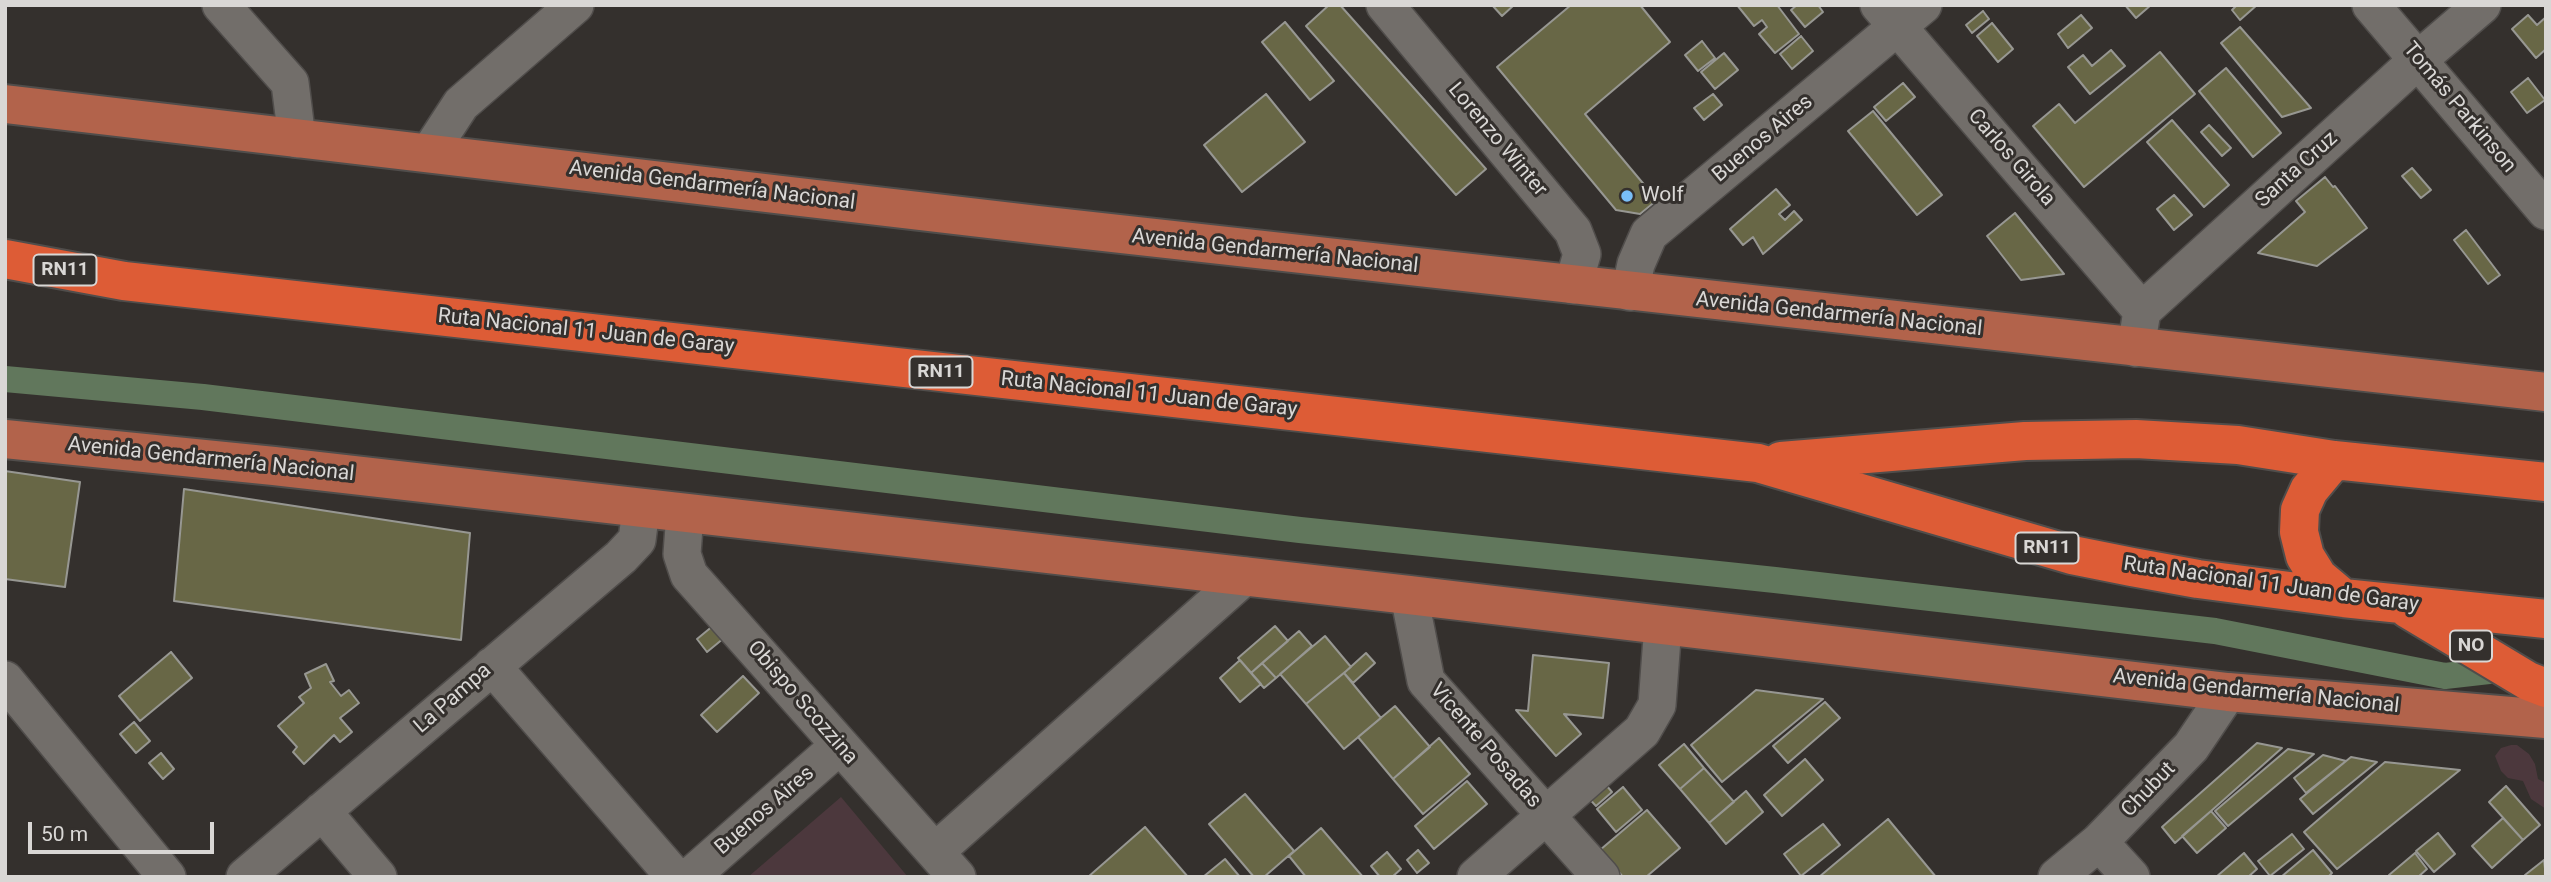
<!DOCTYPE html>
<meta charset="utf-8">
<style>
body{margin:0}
#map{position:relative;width:2551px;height:882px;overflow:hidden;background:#34302d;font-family:Roboto,sans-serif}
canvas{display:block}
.frame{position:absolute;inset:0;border:7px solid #d9d7d5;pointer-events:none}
.scale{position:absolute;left:28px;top:822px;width:186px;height:32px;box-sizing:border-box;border:4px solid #d9d7d5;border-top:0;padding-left:9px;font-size:21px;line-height:24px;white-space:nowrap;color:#d9d7d5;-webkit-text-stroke:5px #34302d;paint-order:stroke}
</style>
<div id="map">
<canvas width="2551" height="882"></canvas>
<div class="frame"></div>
<div class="scale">50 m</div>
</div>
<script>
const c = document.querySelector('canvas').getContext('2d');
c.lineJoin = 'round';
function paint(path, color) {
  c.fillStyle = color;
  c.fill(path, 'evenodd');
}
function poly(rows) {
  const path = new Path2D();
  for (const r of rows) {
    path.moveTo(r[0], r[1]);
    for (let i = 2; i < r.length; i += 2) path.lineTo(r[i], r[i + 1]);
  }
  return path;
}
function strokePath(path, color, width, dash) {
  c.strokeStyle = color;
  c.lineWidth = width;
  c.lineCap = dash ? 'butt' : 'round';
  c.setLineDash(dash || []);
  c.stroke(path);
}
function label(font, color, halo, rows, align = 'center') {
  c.font = font + ' Roboto,sans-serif';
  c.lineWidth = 6;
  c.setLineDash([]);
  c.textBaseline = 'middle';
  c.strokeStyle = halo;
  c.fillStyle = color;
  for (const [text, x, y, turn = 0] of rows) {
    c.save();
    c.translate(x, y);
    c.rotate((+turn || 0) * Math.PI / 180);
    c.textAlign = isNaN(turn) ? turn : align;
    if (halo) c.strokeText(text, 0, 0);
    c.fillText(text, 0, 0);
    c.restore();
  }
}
paint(poly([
 [2511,745,2517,745,2529,754,2535,764,2538,779,2546,783,2546,809,2531,799,2523,781,2508,778,2501,771,2495,756,2501,748],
 [841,797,908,877,748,877]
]), '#4c383d');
strokePath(poly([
 [5,379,203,397,1300,530,1775,580,2215,631,2445,676,2489,671]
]), '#61775c', 26);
const building = poly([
 [1329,5,1340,5,1486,169,1456,195,1306,26,1329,5],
 [1492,5,1514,5,1502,16,1492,5],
 [1571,5,1640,5,1670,42,1585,114,1657,200,1640,214,1616,210,1497,67,1571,5],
 [1737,5,1777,5,1799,34,1775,53,1759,34,1767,27,1762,20,1754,26,1737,5],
 [1797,5,1818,5,1823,12,1805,27,1791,10,1797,5],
 [2125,5,2151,5,2136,18,2125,5],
 [2237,5,2257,5,2240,20,2232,10,2237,5],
 [1983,11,1989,19,1972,33,1966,25,1983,11],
 [2081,15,2092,28,2068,48,2058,34,2081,15],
 [2528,15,2537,25,2546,17,2546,49,2536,58,2512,29,2528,15],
 [1285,22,1334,81,1310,100,1262,42,1285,22],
 [1992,23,2013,49,1998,62,1977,36,1992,23],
 [2240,27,2311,108,2282,117,2221,43,2240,27],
 [1801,36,1813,51,1792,69,1780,54,1801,36],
 [1702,41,1715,58,1698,71,1685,55,1702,41],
 [2111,50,2125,66,2090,94,2068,67,2083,55,2092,66,2111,50],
 [2160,52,2195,94,2084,187,2033,126,2059,104,2075,123,2160,52],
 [1724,53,1738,70,1715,89,1701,72,1724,53],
 [2226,68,2281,133,2253,157,2199,91,2226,68],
 [2528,78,2545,100,2527,113,2511,92,2528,78],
 [1903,83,1915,97,1886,121,1874,107,1903,83],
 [1266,94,1305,142,1242,192,1204,145,1266,94],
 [1713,94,1722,105,1704,120,1694,108,1713,94],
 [1873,111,1942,195,1917,215,1848,131,1873,111],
 [2172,120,2229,185,2204,207,2147,142,2172,120],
 [2209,125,2231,148,2222,156,2201,132,2209,125],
 [2412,168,2431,190,2421,198,2402,176,2412,168],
 [2325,177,2333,187,2335,186,2367,228,2317,266,2258,253,2305,212,2296,201,2325,177],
 [1776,189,1790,205,1779,214,1785,220,1794,211,1802,220,1763,254,1753,237,1743,245,1730,229,1776,189],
 [2174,195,2192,215,2174,230,2157,209,2174,195],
 [2015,213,2064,274,2021,280,1987,236,2015,213],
 [2466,230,2500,275,2488,284,2454,240,2466,230],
 [5,471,80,482,65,587,5,579,5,471],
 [184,489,470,533,461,640,174,601,184,489],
 [714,625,724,638,707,652,697,639,714,625],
 [1275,626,1288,641,1251,673,1238,658,1275,626],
 [1299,631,1312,646,1276,678,1262,663,1299,631],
 [1325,636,1351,667,1306,704,1280,674,1325,636],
 [171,652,192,678,140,721,119,696,171,652],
 [1366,653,1375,663,1353,683,1344,673,1366,653],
 [1533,655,1609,663,1603,718,1564,714,1581,734,1556,756,1516,710,1528,711,1533,655],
 [1240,660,1261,684,1240,702,1220,678,1240,660],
 [1262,663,1276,678,1264,688,1251,673,1262,663],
 [326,664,334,681,330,682,341,696,349,690,359,703,340,718,352,732,340,742,334,735,304,764,293,752,297,747,278,726,304,703,299,697,311,688,305,674,326,664],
 [1344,673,1381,718,1344,749,1306,704,1344,673],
 [743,676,759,693,717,732,701,715,743,676],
 [1756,690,1823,699,1722,782,1691,745,1756,690],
 [1825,702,1840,718,1788,763,1773,746,1825,702],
 [1395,706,1430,747,1393,779,1358,737,1395,706],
 [134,722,150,741,136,753,120,734,134,722],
 [1439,738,1470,774,1423,814,1393,779,1439,738],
 [2257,743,2282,748,2175,843,2162,827,2257,743],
 [1684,744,1704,768,1680,789,1659,765,1684,744],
 [2288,749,2314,754,2228,826,2215,811,2288,749],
 [161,753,174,769,163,779,149,763,161,753],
 [2323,755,2346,761,2306,793,2294,778,2323,755],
 [2351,757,2377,762,2313,814,2300,799,2351,757],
 [1805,759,1823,780,1782,816,1764,795,1805,759],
 [2385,762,2460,770,2337,869,2304,832,2385,762],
 [1704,768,1734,802,1709,823,1680,789,1704,768],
 [1600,778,1612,792,1596,806,1583,792,1600,778],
 [1467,781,1487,804,1434,849,1415,826,1467,781],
 [2506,786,2540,825,2523,840,2489,802,2506,786],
 [1623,787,1642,810,1616,832,1597,809,1623,787],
 [1746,791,1763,812,1726,844,1709,823,1746,791],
 [1245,794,1294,851,1264,877,1254,877,1209,824,1245,794],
 [1647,810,1680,848,1646,877,1623,877,1600,850,1647,810],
 [2211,811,2226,828,2197,853,2182,836,2211,811],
 [2503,818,2523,840,2492,868,2472,846,2503,818],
 [1888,819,1936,877,1819,877,1888,819],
 [1823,824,1840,845,1801,876,1784,854,1823,824],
 [1145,827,1188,877,1088,877,1145,827],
 [1321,828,1363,877,1306,877,1289,856,1321,828],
 [2438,833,2455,854,2434,872,2416,851,2438,833],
 [2292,834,2304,849,2270,876,2258,861,2292,834],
 [1418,850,1429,863,1417,873,1407,860,1418,850],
 [2313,850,2332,873,2328,877,2281,877,2313,850],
 [1387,852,1401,869,1392,877,1380,877,1371,866,1387,852],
 [2244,853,2257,869,2248,877,2216,877,2244,853],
 [2415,853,2427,869,2418,877,2391,877,2389,875,2415,853],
 [1225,859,1240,877,1203,877,1225,859],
 [2544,860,2546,877,2526,877,2525,875,2544,860]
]);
paint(building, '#686746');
strokePath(building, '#979792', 2);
const minor = poly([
 [221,5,290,83,297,139],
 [1385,5,1573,231,1582,254,1573,285],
 [1879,5,2142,311],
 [2371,5,2546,211],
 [429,153,461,104,575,5],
 [1630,292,1636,264,1649,234,1923,5],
 [2136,348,2142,311,2418,60,2482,5],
 [685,513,682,554,689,575,957,877],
 [1409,595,1426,681,1601,877],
 [492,666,675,877],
 [5,680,167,877],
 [322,811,378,877],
 [2099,842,2131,877],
 [935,852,1245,576],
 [245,877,621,557,637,540,641,509],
 [690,877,839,746],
 [1476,877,1642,731,1657,705,1663,625],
 [2057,877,2099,842,2191,747,2228,692]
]);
const major = poly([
 [5,104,1039,225,2546,392],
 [5,439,274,466,1409,595,2228,692,2546,719]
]);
const highway = poly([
 [5,259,124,281,1758,463,2072,555,2132,567,2198,579,2343,598,2546,619],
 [2334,460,2309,490,2300,510,2299,532,2305,556,2318,577,2343,598],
 [1781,461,2025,441,2136,439,2238,445,2334,460,2546,482],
 [2408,609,2528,681,2546,688]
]);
strokePath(minor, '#504d4b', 40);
strokePath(major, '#504d4b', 42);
strokePath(highway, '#504d4b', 42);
strokePath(minor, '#726e6a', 37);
strokePath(major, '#b2634b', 38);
strokePath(highway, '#dd5c36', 38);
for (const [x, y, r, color] of [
 [1627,196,7,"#79bff8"]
]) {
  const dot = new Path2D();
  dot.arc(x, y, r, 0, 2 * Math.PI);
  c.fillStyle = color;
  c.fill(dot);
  strokePath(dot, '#34302d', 2.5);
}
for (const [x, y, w] of [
 [65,270,63],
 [941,372,63],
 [2047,548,63],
 [2471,646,42]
]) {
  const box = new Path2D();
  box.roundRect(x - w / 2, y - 15.5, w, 31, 5);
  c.fillStyle = '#34302d';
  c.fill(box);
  strokePath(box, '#d9d7d5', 2);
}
label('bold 19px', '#d9d7d5', null, [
 ["RN11",65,270],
 ["RN11",941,372],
 ["RN11",2047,548],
 ["NO",2471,646]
]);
label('21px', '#d9d7d5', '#34302d', [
 ["Tomás Parkinson",2459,108,50],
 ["Buenos Aires",1763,139,-40],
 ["Lorenzo Winter",1497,140,50],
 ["Carlos Girola",2011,158,49],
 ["Santa Cruz",2297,170,-42],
 ["Avenida Gendarmería Nacional",712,186,7],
 ["Avenida Gendarmería Nacional",1275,252,6],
 ["Avenida Gendarmería Nacional",1839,315,6],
 ["Ruta Nacional 11 Juan de Garay",586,332,6],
 ["Ruta Nacional 11 Juan de Garay",1149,395,6],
 ["Avenida Gendarmería Nacional",211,460,6],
 ["Ruta Nacional 11 Juan de Garay",2271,585,8],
 ["Avenida Gendarmería Nacional",2256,692,6],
 ["La Pampa",453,699,-41],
 ["Obispo Scozzina",802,703,49],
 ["Vicente Posadas",1485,746,49],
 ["Chubut",2149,790,-46],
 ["Buenos Aires",765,811,-41]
]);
label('21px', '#d9d7d5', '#34302d', [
 ["Wolf",1641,196]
], 'left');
</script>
